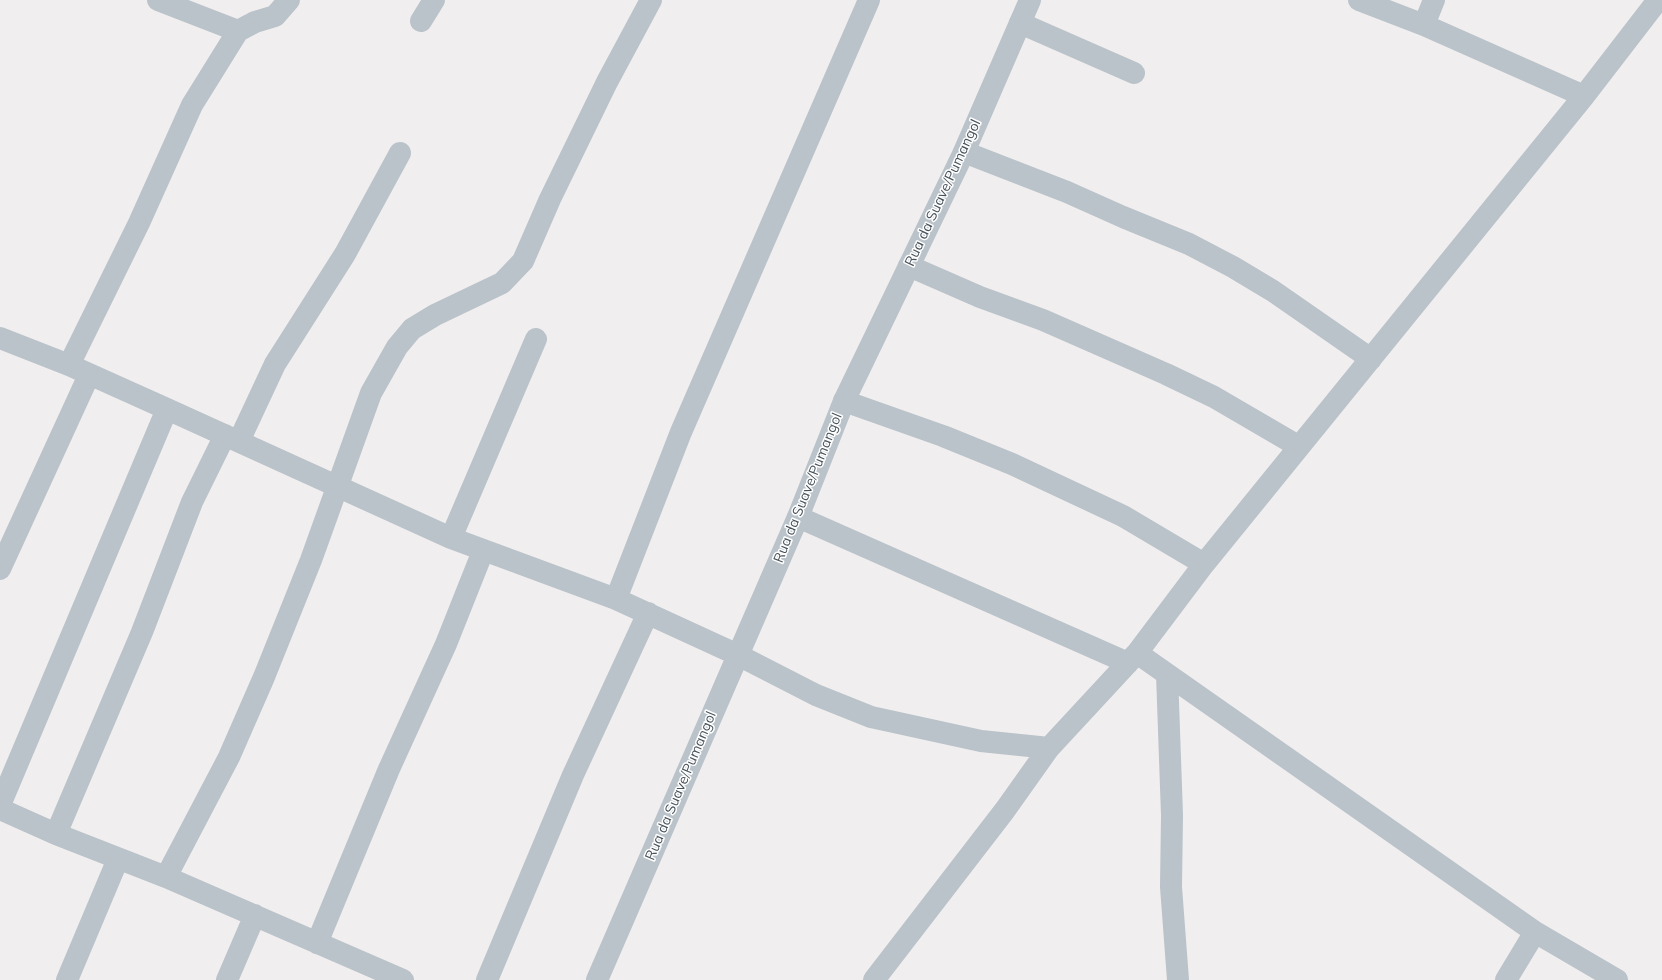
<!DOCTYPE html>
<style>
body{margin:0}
canvas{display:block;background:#f0eeee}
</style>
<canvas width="1662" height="980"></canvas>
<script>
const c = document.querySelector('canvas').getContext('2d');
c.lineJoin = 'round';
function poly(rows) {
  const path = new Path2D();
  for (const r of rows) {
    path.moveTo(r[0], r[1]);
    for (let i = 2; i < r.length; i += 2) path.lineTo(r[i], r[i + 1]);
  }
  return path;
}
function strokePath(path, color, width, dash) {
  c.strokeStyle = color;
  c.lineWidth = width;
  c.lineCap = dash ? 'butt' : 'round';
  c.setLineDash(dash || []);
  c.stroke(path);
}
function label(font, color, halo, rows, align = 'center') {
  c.font = font + ' Mulish,sans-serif';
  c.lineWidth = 3;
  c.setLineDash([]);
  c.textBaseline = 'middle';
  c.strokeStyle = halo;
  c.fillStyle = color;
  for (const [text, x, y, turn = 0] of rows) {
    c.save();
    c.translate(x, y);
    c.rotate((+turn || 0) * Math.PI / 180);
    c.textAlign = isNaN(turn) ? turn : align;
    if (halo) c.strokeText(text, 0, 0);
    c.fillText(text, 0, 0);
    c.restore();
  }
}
strokePath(poly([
 [158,0,238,31],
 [1359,0,1424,25,1584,96],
 [421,21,434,0],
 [1020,23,1134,73],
 [1424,25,1434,0],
 [964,152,1067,192,1123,217,1189,244,1233,267,1273,291,1371,359],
 [909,266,980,297,1043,320,1166,374,1214,397,1298,446],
 [0,338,69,365,167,409,451,538,616,599,738,655,816,695,871,717,981,741,1049,748],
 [69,365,139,223,192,105,238,31,255,22,275,16,289,0],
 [844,401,943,436,1012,464,1123,516,1204,564],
 [239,441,275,364,345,254,400,153],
 [798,517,1128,663],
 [451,538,536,339],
 [0,569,89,375],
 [616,599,681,432,869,0],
 [1137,653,1535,932,1617,980],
 [1167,674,1172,815,1171,887,1178,980],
 [0,805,167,409],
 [0,809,56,834,166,877,403,980],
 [56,834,142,632,192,502,225,435],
 [166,877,229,757,264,677,311,560,371,393,397,347,412,329,435,315,502,283,523,261,550,199,607,82,651,0],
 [317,943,389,769,446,644,483,551],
 [67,980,118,859],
 [227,980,255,915],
 [487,980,573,775,648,613],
 [874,980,1005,810,1049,748,1137,653,1204,564,1584,96,1658,0],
 [1506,980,1535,932]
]), '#bac3ca', 22);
strokePath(poly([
 [597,980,798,517,844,401,964,152,1030,0]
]), '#bac3ca', 22);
label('14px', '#47525a', '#fff', [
 ["Rua da Suave/Pumangol",943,193,-65],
 ["Rua da Suave/Pumangol",808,488,-68],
 ["Rua da Suave/Pumangol",681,786,-67]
]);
</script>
